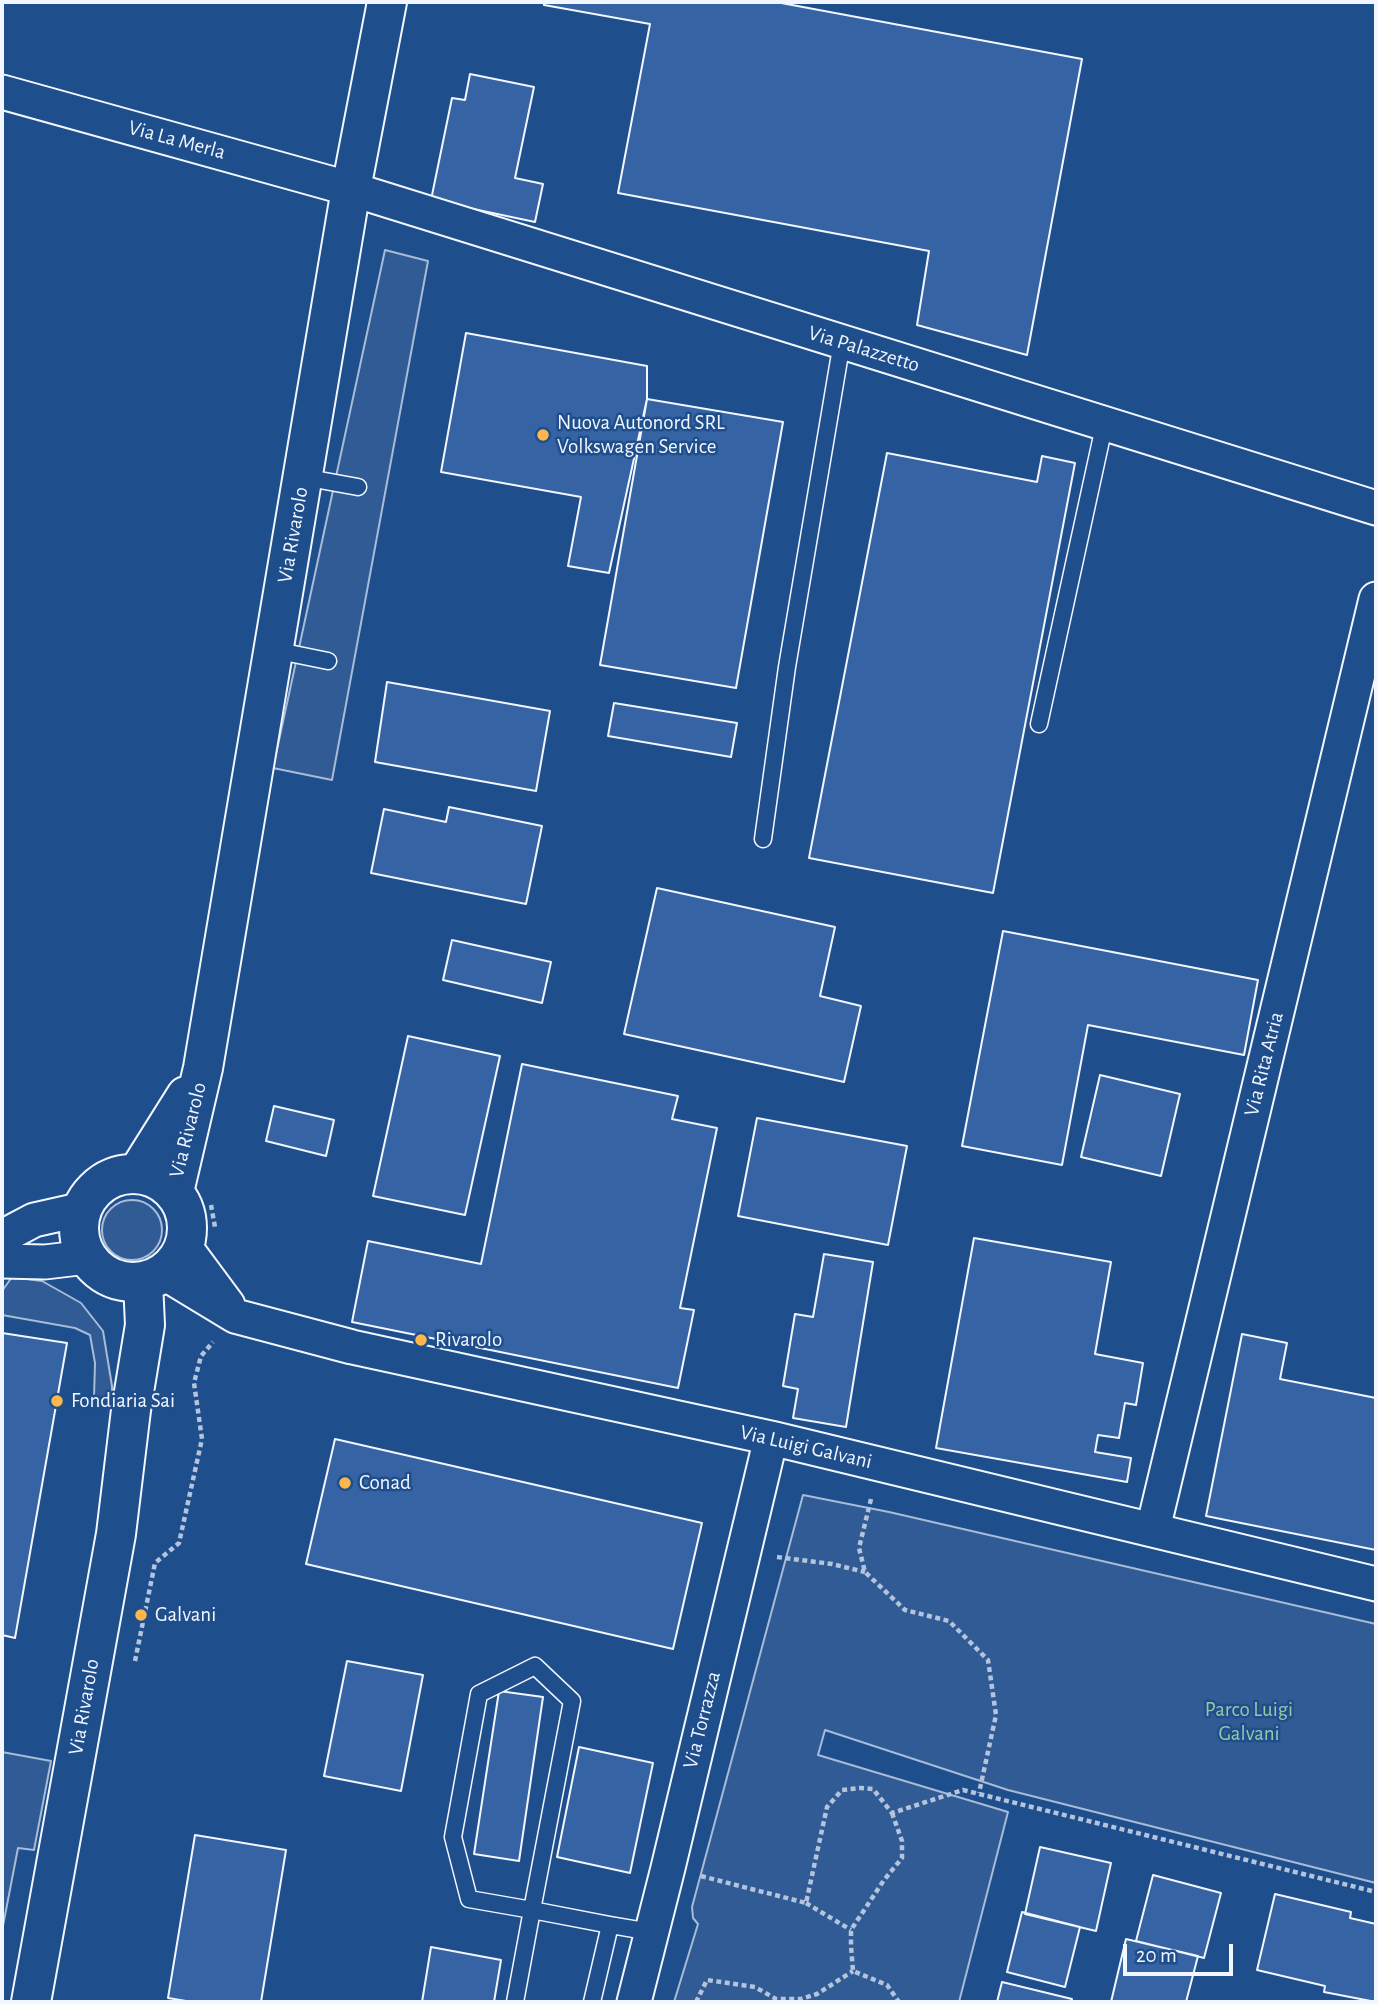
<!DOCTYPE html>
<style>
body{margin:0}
#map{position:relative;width:1378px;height:2004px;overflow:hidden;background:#1f4e8c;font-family:"Alegreya Sans",sans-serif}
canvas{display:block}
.frame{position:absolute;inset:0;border:4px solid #f2f6ff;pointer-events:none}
.scale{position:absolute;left:1123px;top:1944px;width:110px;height:32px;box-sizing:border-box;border:4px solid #f2f6ff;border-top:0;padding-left:9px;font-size:21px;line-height:24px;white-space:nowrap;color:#f2f6ff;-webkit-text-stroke:5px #1f4e8c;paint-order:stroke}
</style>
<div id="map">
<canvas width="1378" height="2004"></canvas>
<div class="frame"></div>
<div class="scale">20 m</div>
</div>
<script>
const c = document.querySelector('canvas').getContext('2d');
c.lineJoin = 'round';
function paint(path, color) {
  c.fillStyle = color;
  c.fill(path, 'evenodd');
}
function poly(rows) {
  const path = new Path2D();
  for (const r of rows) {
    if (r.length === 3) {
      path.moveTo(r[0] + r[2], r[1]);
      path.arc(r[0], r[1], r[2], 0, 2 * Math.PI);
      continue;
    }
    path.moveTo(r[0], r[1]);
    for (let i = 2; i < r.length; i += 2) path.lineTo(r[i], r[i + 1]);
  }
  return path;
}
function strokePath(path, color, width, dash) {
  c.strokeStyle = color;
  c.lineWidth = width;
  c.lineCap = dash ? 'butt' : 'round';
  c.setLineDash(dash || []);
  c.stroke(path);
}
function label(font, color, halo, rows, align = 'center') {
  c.font = font + ' "Alegreya Sans",sans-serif';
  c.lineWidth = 5;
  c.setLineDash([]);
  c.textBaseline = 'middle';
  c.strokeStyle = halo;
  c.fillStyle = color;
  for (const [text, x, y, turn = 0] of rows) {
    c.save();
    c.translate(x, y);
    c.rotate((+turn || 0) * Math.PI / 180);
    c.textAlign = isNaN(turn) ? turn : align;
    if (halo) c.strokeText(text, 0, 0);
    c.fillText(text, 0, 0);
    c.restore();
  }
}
const built = poly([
 [385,250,428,261,332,780,273,768,385,250],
 [132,1230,30],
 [12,1277,42,1281,81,1303,103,1331,112,1386,112,1400,94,1398,95,1363,90,1335,75,1328,2,1315,2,1291,12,1277],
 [803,1495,889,1512,1376,1624,1376,1883,1008,1790,825,1730,818,1755,1008,1812,959,2002,674,2002,698,1924,693,1918,692,1907,803,1495],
 [2,1752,51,1761,34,1850,18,1848,2,1931,2,1752]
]);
paint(built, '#305b95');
strokePath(built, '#a8bbd7', 2);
const building = poly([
 [544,2,776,2,1082,59,1027,355,917,325,929,251,618,193,650,24,544,5,544,2],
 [470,74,534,87,515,178,543,184,535,222,431,200,452,98,465,100,470,74],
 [466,333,647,366,647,399,609,573,568,566,581,497,441,472,466,333],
 [647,399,783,422,736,688,600,665,647,399],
 [887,453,1037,482,1042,456,1075,463,993,893,809,858,887,453],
 [387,682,550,711,536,791,375,762,387,682],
 [614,703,737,723,731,757,608,736,614,703],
 [449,807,542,826,526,904,371,873,384,809,446,822,449,807],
 [657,888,835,927,820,996,861,1006,844,1082,624,1034,657,888],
 [1003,931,1258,980,1244,1055,1088,1025,1062,1165,962,1146,1003,931],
 [452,940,551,962,542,1003,443,980,452,940],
 [408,1036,500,1056,465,1215,373,1196,408,1036],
 [522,1064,678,1096,672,1119,717,1128,680,1308,694,1310,678,1388,352,1322,368,1241,481,1264,522,1064],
 [1100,1075,1180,1094,1161,1176,1081,1157,1100,1075],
 [274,1106,334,1120,326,1156,266,1141,274,1106],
 [757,1118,907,1146,888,1245,738,1216,757,1118],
 [974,1238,1111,1262,1095,1354,1143,1363,1136,1405,1125,1403,1119,1438,1098,1435,1095,1452,1131,1458,1127,1482,936,1448,974,1238],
 [824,1254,873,1262,846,1427,793,1418,798,1389,783,1386,795,1314,813,1317,824,1254],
 [2,1333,67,1343,15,1638,2,1635,2,1333],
 [1242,1334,1287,1343,1280,1379,1376,1398,1376,1550,1206,1516,1242,1334],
 [335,1439,702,1523,673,1649,306,1564,335,1439],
 [347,1661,423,1675,401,1791,324,1776,347,1661],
 [499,1691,543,1697,519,1861,474,1854,499,1691],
 [579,1747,653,1763,630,1873,557,1857,579,1747],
 [195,1835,286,1850,261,2002,192,2002,168,1998,195,1835],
 [1040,1847,1111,1863,1096,1931,1025,1914,1040,1847],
 [1153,1875,1221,1893,1204,1958,1136,1941,1153,1875],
 [1275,1894,1351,1912,1350,1918,1376,1924,1376,2002,1324,1992,1325,1986,1257,1970,1275,1894],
 [1022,1912,1080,1927,1065,1987,1007,1972,1022,1912],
 [1126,1939,1198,1956,1186,2002,1111,2002,1126,1939],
 [431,1947,501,1960,494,2002,422,2002,431,1947],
 [1002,1982,1072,1999,1071,2002,997,2002,1002,1982]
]);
paint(building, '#3563a3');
strokePath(building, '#f2f6ff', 2);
const service = poly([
 [303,477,358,487],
 [274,650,328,661],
 [1039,724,1105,422],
 [763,839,787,667,842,342],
 [515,2002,532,1910,572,1701,535,1666,479,1694,453,1837,469,1899,532,1910,610,1925,651,1932],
 [592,2002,610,1925]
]);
const minor = poly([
 [2,92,351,189,1376,508],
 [2,1237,34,1220,83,1209],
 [185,1247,228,1305],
 [2,1261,45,1262,87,1257],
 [164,1273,235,1316,352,1347,771,1438,1376,1584],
 [1153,1529,1376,599],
 [634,2002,668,1868,771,1438]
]);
const secondary = poly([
 [137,1174,186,1096],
 [133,1228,54],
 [174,1192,203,1068,351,189,387,2],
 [31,2002,116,1534,131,1410,145,1325,143,1282]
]);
strokePath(service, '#f2f6ff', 19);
strokePath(minor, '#f2f6ff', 37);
strokePath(secondary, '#f2f6ff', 42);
strokePath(poly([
 [211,1205,215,1227],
 [871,1499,859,1548,865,1572,905,1610,949,1621,988,1660,996,1715,979,1793],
 [777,1557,832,1564,865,1572],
 [135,1661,155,1563,179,1543,202,1439,194,1383,201,1356,213,1342],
 [892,1813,902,1841,902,1858,884,1880,851,1930,851,1946,853,1971,887,1985,899,2002],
 [701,1876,806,1903,827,1807,842,1790,860,1788,873,1789,892,1813,963,1790,1376,1892],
 [806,1903,851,1930],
 [696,2002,707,1980,755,1987,776,1999,801,1999,817,1994,853,1971]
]), '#b3c4dc', 4.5, [5, 3.5]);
strokePath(service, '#1f4e8c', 16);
strokePath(minor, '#1f4e8c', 33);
strokePath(secondary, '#1f4e8c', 38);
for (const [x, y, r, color] of [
 [543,435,7,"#ffb74d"],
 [421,1340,7,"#ffb74d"],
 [57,1401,7,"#ffb74d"],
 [345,1483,7,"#ffb74d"],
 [141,1615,7,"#ffb74d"]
]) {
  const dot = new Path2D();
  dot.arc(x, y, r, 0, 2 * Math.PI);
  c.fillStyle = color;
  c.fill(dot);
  strokePath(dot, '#1f4e8c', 2.5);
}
label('21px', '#f2f6ff', '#1f4e8c', [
 ["Via La Merla",177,140,15],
 ["Via Palazzetto",864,349,17],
 ["Via Rivarolo",293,535,-80],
 ["Via Rita Atria",1264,1064,-76],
 ["Via Rivarolo",188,1130,-76],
 ["Via Luigi Galvani",806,1447,13],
 ["Via Rivarolo",84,1707,-80],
 ["Via Torrazza",702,1720,-76]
]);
label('21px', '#f2f6ff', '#1f4e8c', [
 ["Nuova Autonord SRL",557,423],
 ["Volkswagen Service",557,447],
 ["Rivarolo",435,1340],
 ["Fondiaria Sai",71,1401],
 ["Conad",359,1483],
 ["Galvani",155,1615]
], 'left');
label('21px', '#97c8a6', '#1f4e8c', [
 ["Parco Luigi",1249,1710],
 ["Galvani",1249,1734]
]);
</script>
